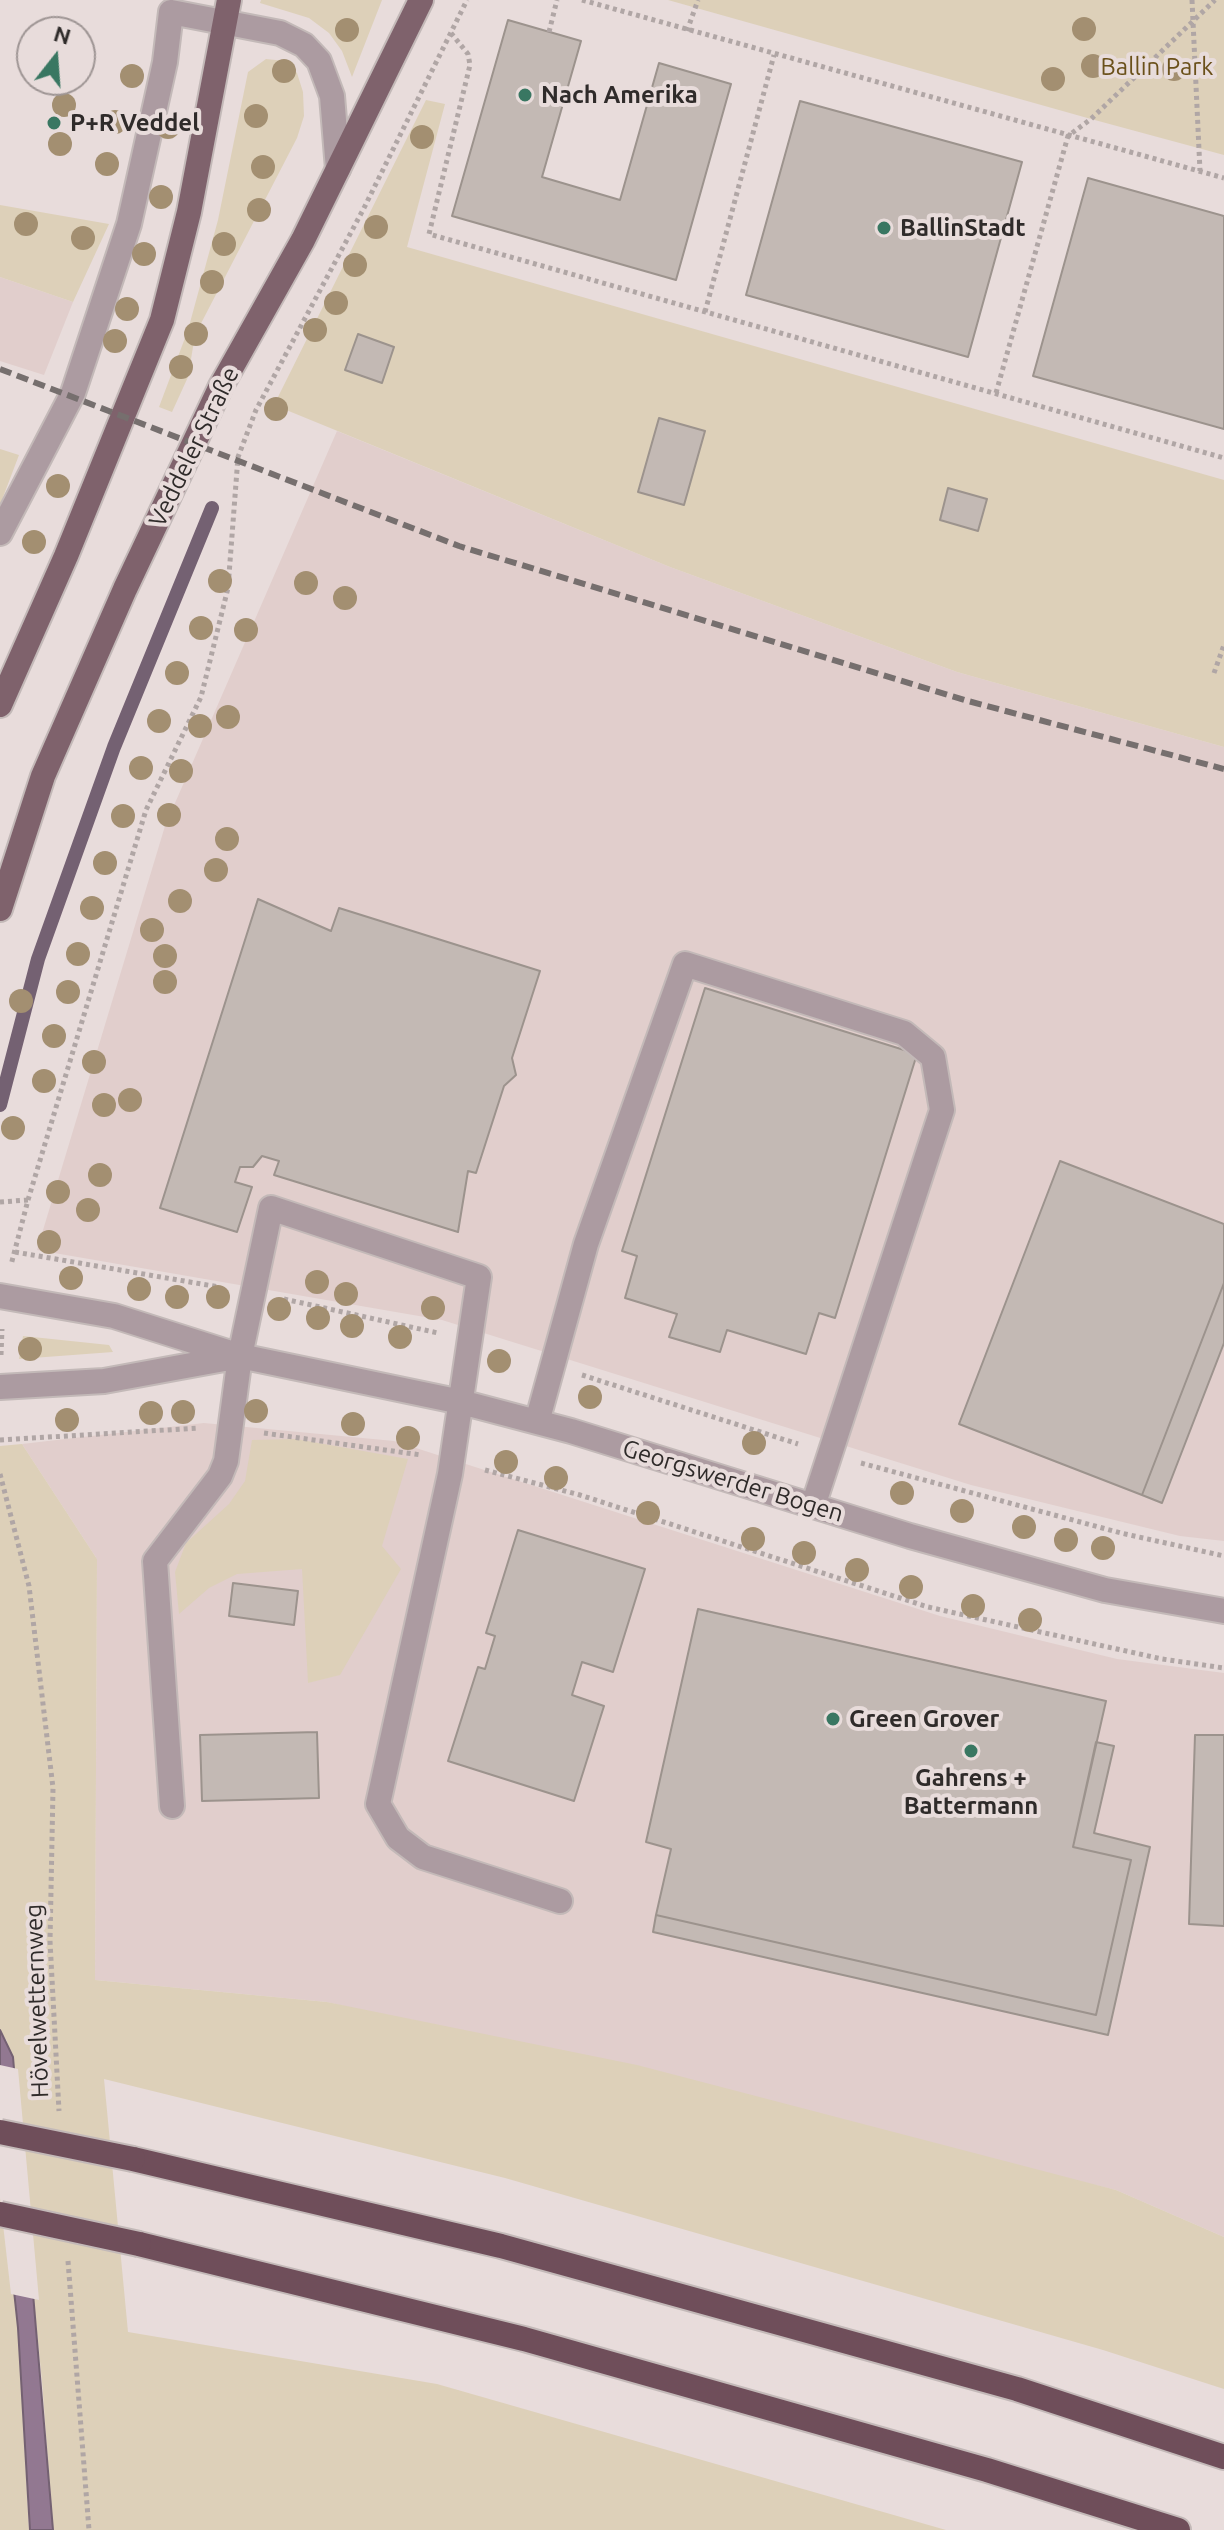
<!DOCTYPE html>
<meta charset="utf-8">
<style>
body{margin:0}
#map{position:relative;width:1224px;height:2530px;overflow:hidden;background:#e8dcdb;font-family:Ubuntu,sans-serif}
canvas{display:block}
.north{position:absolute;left:16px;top:16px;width:80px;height:80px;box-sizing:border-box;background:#e8dcdb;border:2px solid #9e9594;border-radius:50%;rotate:17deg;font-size:22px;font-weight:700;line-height:32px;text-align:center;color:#2f2b2a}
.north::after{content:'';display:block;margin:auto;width:28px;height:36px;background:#397762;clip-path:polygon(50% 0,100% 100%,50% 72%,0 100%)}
</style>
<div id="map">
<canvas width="1224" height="2530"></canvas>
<div class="north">N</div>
</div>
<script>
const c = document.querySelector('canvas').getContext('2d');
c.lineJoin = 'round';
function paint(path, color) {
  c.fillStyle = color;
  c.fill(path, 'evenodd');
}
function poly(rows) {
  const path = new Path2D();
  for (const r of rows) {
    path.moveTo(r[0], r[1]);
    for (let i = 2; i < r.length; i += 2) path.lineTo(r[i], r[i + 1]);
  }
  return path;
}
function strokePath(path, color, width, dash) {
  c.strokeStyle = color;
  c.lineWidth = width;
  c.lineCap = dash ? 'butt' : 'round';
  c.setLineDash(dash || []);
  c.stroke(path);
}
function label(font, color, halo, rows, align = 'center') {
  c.font = font + ' Ubuntu,sans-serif';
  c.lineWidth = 8;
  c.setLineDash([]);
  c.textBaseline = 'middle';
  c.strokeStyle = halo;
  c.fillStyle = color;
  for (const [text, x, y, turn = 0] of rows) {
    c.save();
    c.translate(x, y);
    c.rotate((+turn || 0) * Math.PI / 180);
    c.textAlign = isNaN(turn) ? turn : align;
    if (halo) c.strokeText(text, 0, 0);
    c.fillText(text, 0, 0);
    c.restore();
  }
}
paint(poly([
 [0,277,73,302,44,375,0,361],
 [337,431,670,567,957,672,1224,747,1224,1541,1180,1536,971,1485,442,1320,37,1250,165,826],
 [204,1423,394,1441,940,1616,1117,1659,1224,1673,1224,2237,1116,2190,327,2002,95,1980,97,1559,22,1444]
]), '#e1cecc');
paint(poly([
 [261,0,382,0,352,77,342,51,329,33,309,18,260,3],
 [668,0,1224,0,1224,155,1091,119],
 [266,59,285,61,297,73,303,92,304,116,297,138,195,335,188,377,172,412,159,407,188,330,218,220,248,72],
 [426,100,445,104,407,247,1224,480,1224,747,957,672,670,567,274,405],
 [0,205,109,224,73,302,0,277],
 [0,449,19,455,0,505],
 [23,1336,109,1345,113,1352,19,1359],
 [296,1439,408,1459,382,1546,401,1569,340,1675,308,1683,302,1569,237,1574,209,1588,179,1614,175,1572,186,1543,229,1504,245,1481,252,1440],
 [22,1444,97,1559,95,1980,327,2002,637,2065,1116,2190,1224,2237,1224,2389,1103,2350,505,2178,104,2079,128,2332,437,2384,946,2530,53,2530,42,2381,7,2041,0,2030,0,1446],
 [0,2161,18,2328,29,2530,0,2530]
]), '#ddd0b9');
const water = poly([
 [0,2030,13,2057,53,2530,30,2530,18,2328,0,2161,0,2030]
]);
paint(water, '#927891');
strokePath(water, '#746172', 2);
paint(poly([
 [0,2065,18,2069,39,2300,11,2294,0,2198]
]), '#e8dcdb');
strokePath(poly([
 [0,1105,38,959,114,747,212,508]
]), '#746172', 14);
const building = poly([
 [508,20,581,41,542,177,620,200,659,63,731,84,676,280,452,216,508,20],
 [800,101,1022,162,968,357,746,295,800,101],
 [1088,178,1224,216,1224,429,1033,376,1088,178],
 [358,334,394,347,382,383,345,370,358,334],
 [659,418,705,431,684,505,638,492,659,418],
 [948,488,987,499,978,531,940,520,948,488],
 [258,899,331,931,339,908,540,971,512,1058,516,1075,504,1086,476,1173,468,1171,458,1232,274,1175,279,1161,262,1156,253,1167,240,1167,235,1182,252,1187,237,1232,160,1208,258,899],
 [705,988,917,1054,835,1318,819,1313,806,1354,727,1330,720,1352,669,1337,677,1314,625,1298,637,1256,622,1251,705,988],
 [1060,1161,1224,1224,1224,1283,1142,1495,959,1424,1060,1161],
 [1224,1283,1224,1343,1162,1503,1142,1495,1224,1283],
 [518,1530,645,1569,613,1672,582,1662,572,1695,604,1706,574,1801,448,1761,478,1667,485,1669,495,1636,486,1633,518,1530],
 [233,1583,298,1591,294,1625,229,1616,233,1583],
 [698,1609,1106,1701,1073,1847,1131,1860,1096,2015,656,1915,671,1849,646,1842,698,1609],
 [317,1732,319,1798,202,1801,200,1735,317,1732],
 [1195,1735,1224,1735,1224,1926,1189,1924,1195,1735],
 [1096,1742,1114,1746,1094,1833,1150,1847,1108,2035,653,1932,656,1915,1096,2015,1131,1860,1073,1847,1096,1742]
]);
paint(building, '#c3b9b4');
strokePath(building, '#9c938d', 2);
const minor = poly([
 [0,533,73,393,129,224,165,62,171,12,280,33,304,45,319,61,332,96,338,169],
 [0,1296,114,1316,240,1356,461,1402,571,1431,910,1536,1105,1590,1224,1611],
 [0,1387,104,1381,235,1357],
 [537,1422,586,1244,685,964,904,1033,933,1057,942,1110,813,1506],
 [172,1806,155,1561,220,1476,226,1461,240,1356,271,1208,479,1277,450,1474,378,1804,398,1838,423,1857,560,1901]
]);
const major = poly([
 [0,705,66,556,162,320,189,212,229,0],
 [0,909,43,776,125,589,221,386,303,240,421,0]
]);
const highway = poly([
 [133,2159,501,2246,1017,2389,1224,2457],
 [139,2244,524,2339,987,2470,1178,2530]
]);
strokePath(minor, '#c3b9b8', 28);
strokePath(major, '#c3b9b8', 28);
strokePath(highway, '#c3b9b8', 28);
strokePath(poly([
 [582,0,1224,178],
 [1192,0,1200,171],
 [687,31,698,0],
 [549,32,557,0],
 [451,33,468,54,470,65,429,234,1224,458],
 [705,312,774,55],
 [996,393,1068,136,1091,119,1215,0],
 [1214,673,1224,645],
 [28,1200,146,810,201,697,228,588,238,457,256,410,364,208,467,0],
 [0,1202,28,1200,11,1265],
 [15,1252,219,1287],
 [284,1299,438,1333],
 [1,1355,2,1329],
 [582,1375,798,1444],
 [264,1433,421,1455],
 [0,1440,199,1428],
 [861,1463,1121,1533,1224,1556],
 [485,1470,580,1495,928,1607,1162,1659,1224,1668],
 [0,1474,29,1586,53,1788,50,1941,59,2111],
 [68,2261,89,2530]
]), '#b0a6a5', 5, [4, 4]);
strokePath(minor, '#ac9ba1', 24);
strokePath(major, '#7f626c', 24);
strokePath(highway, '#6f4e5a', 24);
strokePath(poly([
 [0,369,459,546,968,701,1224,769]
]), '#766f6e', 6, [12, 6]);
const highwayBridge = poly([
 [0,2132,133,2159],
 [0,2214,139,2244]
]);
strokePath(highwayBridge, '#c3b9b8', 28, []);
strokePath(highwayBridge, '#6f4e5a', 24);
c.fillStyle = '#a38f71';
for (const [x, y] of [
 [1084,29],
 [347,30],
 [1093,66],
 [1174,69],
 [284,71],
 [132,76],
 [1053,79],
 [64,105],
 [256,116],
 [115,122],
 [168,127],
 [422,137],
 [60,144],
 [107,164],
 [263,167],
 [161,197],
 [259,210],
 [26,224],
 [376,227],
 [83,238],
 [224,244],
 [144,254],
 [355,265],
 [212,282],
 [336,303],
 [127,309],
 [315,330],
 [196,334],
 [115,341],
 [181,367],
 [276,409],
 [58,486],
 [34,542],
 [220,581],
 [306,583],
 [345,598],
 [201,628],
 [246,630],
 [177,673],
 [228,717],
 [159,721],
 [200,726],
 [141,768],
 [181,771],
 [169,815],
 [123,816],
 [227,839],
 [105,863],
 [216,870],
 [180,901],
 [92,908],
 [152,930],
 [78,954],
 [165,956],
 [165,982],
 [68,992],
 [21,1001],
 [54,1036],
 [94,1062],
 [44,1081],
 [130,1100],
 [104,1105],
 [13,1128],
 [100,1175],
 [58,1192],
 [88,1210],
 [49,1242],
 [71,1278],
 [317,1282],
 [139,1289],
 [346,1294],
 [177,1297],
 [218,1297],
 [433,1308],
 [279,1309],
 [318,1318],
 [352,1326],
 [400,1337],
 [30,1349],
 [499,1361],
 [590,1397],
 [256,1411],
 [183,1412],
 [151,1413],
 [67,1420],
 [353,1424],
 [408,1438],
 [754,1443],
 [506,1462],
 [556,1478],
 [902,1493],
 [962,1511],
 [648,1513],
 [1024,1527],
 [753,1539],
 [1066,1540],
 [1103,1548],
 [804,1553],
 [857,1570],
 [911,1587],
 [973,1606],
 [1030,1620]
]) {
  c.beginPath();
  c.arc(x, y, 12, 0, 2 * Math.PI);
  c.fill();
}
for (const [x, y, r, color] of [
 [525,95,8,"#397762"],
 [54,123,8,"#397762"],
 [884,228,8,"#397762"],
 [833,1719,8,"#397762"],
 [971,1751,8,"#397762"]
]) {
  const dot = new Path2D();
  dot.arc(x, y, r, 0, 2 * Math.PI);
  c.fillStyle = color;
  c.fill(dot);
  strokePath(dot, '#e8dcdb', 3);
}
label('24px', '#6a501a', '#e8dcdb', [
 ["Ballin Park",1157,67]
]);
label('bold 24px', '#2f2b2a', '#e8dcdb', [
 ["Nach Amerika",541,95],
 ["P+R Veddel",70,123],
 ["BallinStadt",900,228],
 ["Green Grover",849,1719],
 ["Gahrens +",971,1778,"center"],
 ["Battermann",971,1806,"center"]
], 'left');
label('24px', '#2f2b2a', '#e8dcdb', [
 ["Veddeler Straße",194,447,-64],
 ["Georgswerder Bogen",733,1481,17],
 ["Hövelwetternweg",37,2001,-92]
]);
</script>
